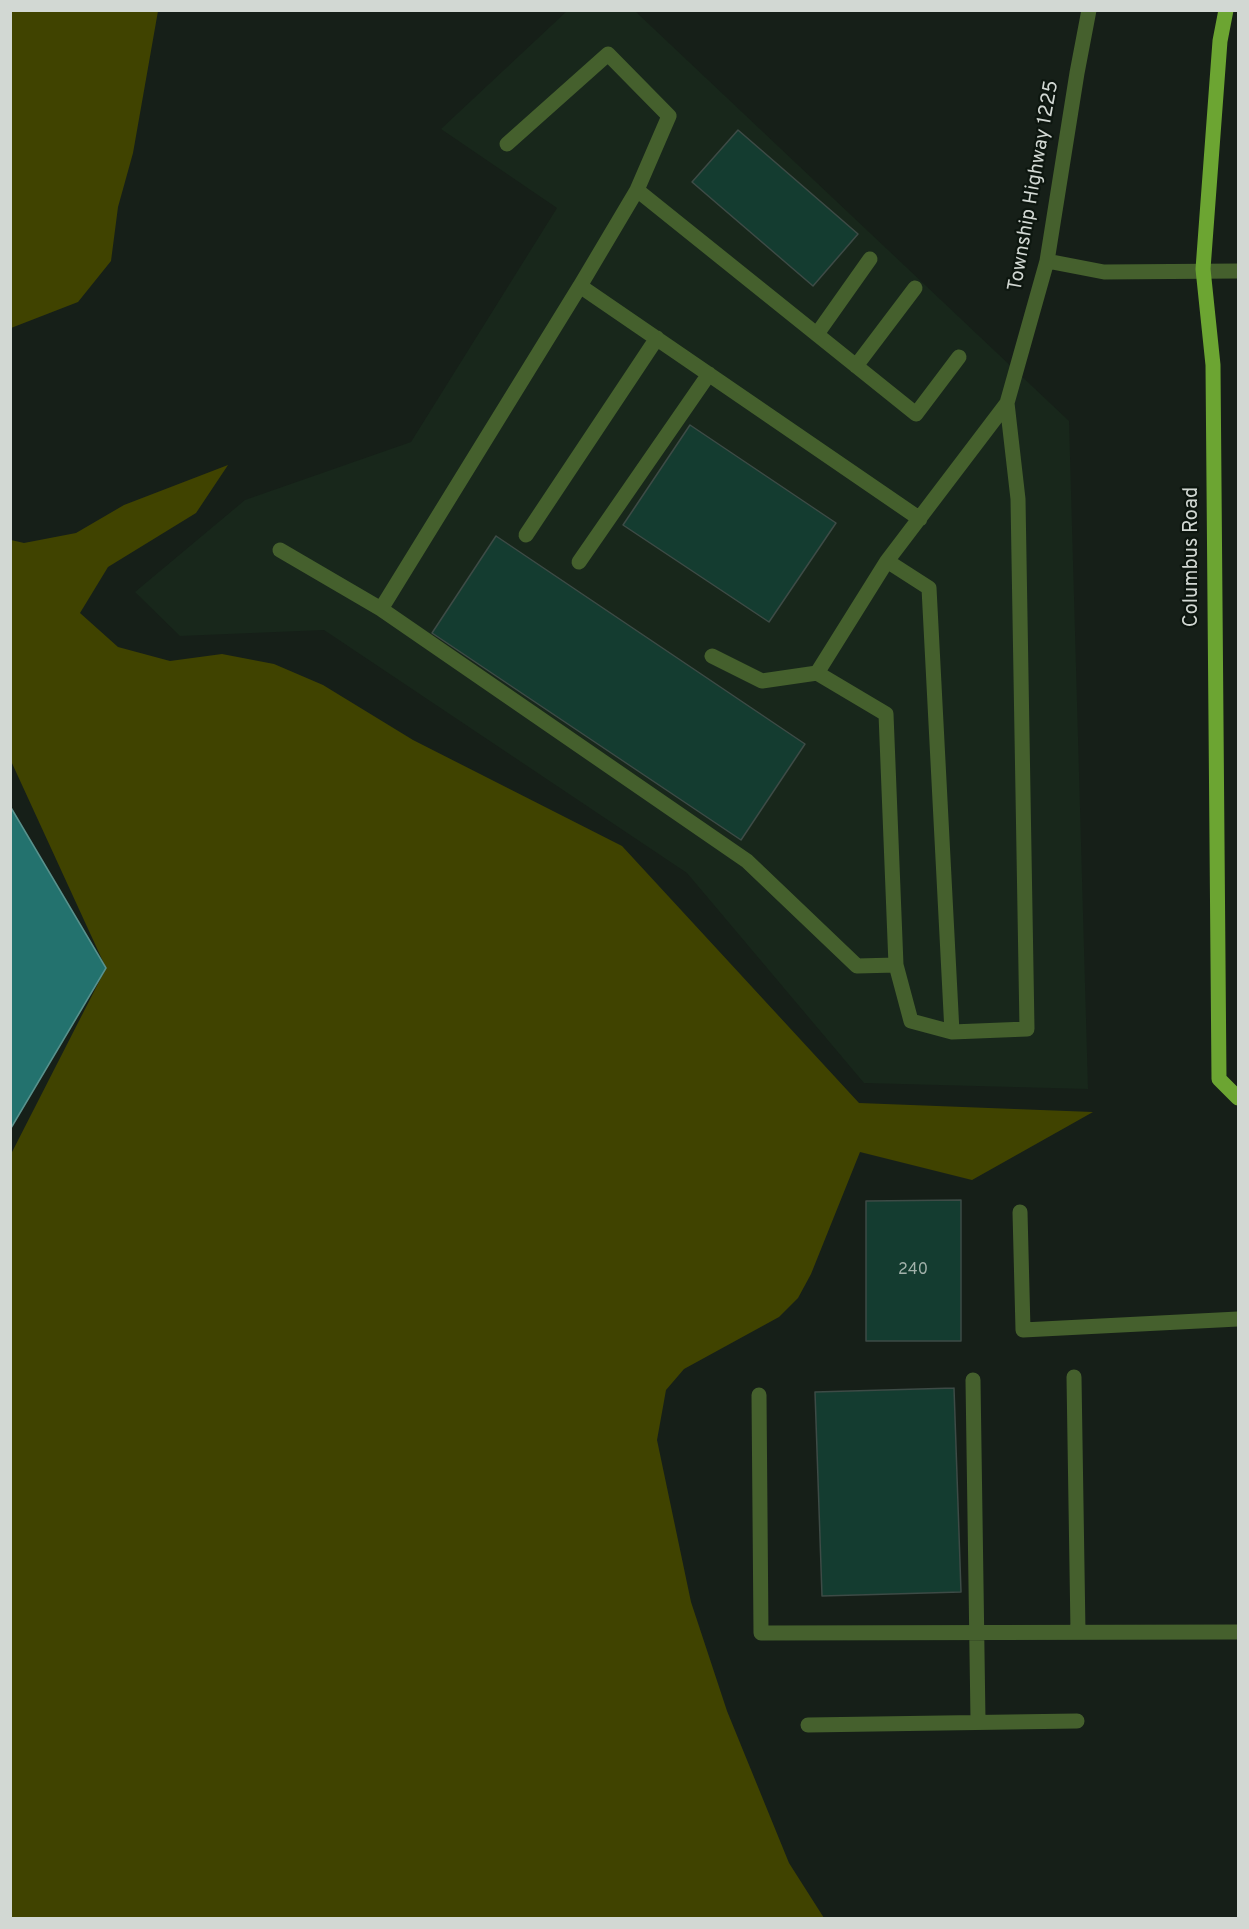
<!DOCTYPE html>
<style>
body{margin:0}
#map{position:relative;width:1249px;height:1929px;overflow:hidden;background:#161f18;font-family:Overpass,sans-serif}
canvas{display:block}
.frame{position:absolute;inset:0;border:12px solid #d2d8d3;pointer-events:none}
</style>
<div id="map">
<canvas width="1249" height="1929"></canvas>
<div class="frame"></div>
</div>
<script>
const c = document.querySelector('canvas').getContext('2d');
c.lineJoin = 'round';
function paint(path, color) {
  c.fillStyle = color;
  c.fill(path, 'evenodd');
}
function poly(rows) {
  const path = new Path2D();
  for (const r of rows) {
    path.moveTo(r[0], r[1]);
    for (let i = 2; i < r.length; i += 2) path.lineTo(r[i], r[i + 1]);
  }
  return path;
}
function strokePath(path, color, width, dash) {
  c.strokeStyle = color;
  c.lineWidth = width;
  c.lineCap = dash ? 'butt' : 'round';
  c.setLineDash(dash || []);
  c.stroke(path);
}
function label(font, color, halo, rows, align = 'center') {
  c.font = font + ' Overpass,sans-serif';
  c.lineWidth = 4.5;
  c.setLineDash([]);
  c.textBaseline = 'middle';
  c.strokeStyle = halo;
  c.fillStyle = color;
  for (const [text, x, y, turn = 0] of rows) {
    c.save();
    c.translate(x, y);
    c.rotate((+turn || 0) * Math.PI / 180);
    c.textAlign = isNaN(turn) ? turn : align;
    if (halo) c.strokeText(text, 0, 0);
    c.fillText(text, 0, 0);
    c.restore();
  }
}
paint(poly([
 [567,11,635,11,1069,421,1088,1089,864,1083,687,873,324,630,180,636,135,592,245,500,411,442,557,208,441,129]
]), '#18271b');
paint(poly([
 [11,10,158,11,133,153,118,207,111,261,78,302,11,328],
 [228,465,196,513,108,567,80,613,118,647,170,661,222,654,274,664,323,685,413,740,622,846,859,1103,1093,1112,972,1180,860,1152,811,1274,798,1298,779,1317,684,1369,666,1390,657,1440,691,1602,727,1711,789,1863,824,1918,11,1918,10,1156,106,968,11,761,11,540,24,543,76,533,124,505]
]), '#404300');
const water = poly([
 [10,806,106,968,11,1128,10,1128,10,806]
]);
paint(water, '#23726e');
strokePath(water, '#58918c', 1.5);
const building = poly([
 [738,130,858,234,813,286,692,182,738,130],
 [690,425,836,523,769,622,623,525,690,425],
 [496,536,805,744,741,840,432,633,496,536],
 [961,1200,961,1341,866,1341,866,1201,961,1200],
 [954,1388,961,1592,822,1596,815,1392,954,1388]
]);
paint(building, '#143c30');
strokePath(building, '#3d4b46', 1.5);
strokePath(poly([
 [507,144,608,54,669,116,637,190,580,286],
 [637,190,916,414,959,357],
 [1047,261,1104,272,1238,271],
 [817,334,870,259],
 [856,366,915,288],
 [526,535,657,338],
 [280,550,381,609,747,861,857,966,896,965],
 [887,561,929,588,952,1032,1027,1029,1018,499,1007,403],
 [579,562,709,374],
 [381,609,580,286,920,519],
 [712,656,762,681,817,673,886,714,896,965,911,1021,952,1032],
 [817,673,887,561,1007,403,1047,261,1077,73,1089,10],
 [1020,1212,1023,1330,1238,1319],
 [1074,1377,1078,1632],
 [973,1380,978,1720],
 [759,1395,761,1633,1238,1632],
 [808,1725,1077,1721]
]), '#45602d', 15);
strokePath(poly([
 [1226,10,1220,41,1203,269,1213,365,1219,1079,1238,1098]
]), '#6ca532', 15);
label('16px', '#a2b1aa', null, [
 ["240",913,1271]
]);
label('20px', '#d2d8d3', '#0d160f', [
 ["Township Highway 1225",1035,186,-80],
 ["Columbus Road",1193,557,-90]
]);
</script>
